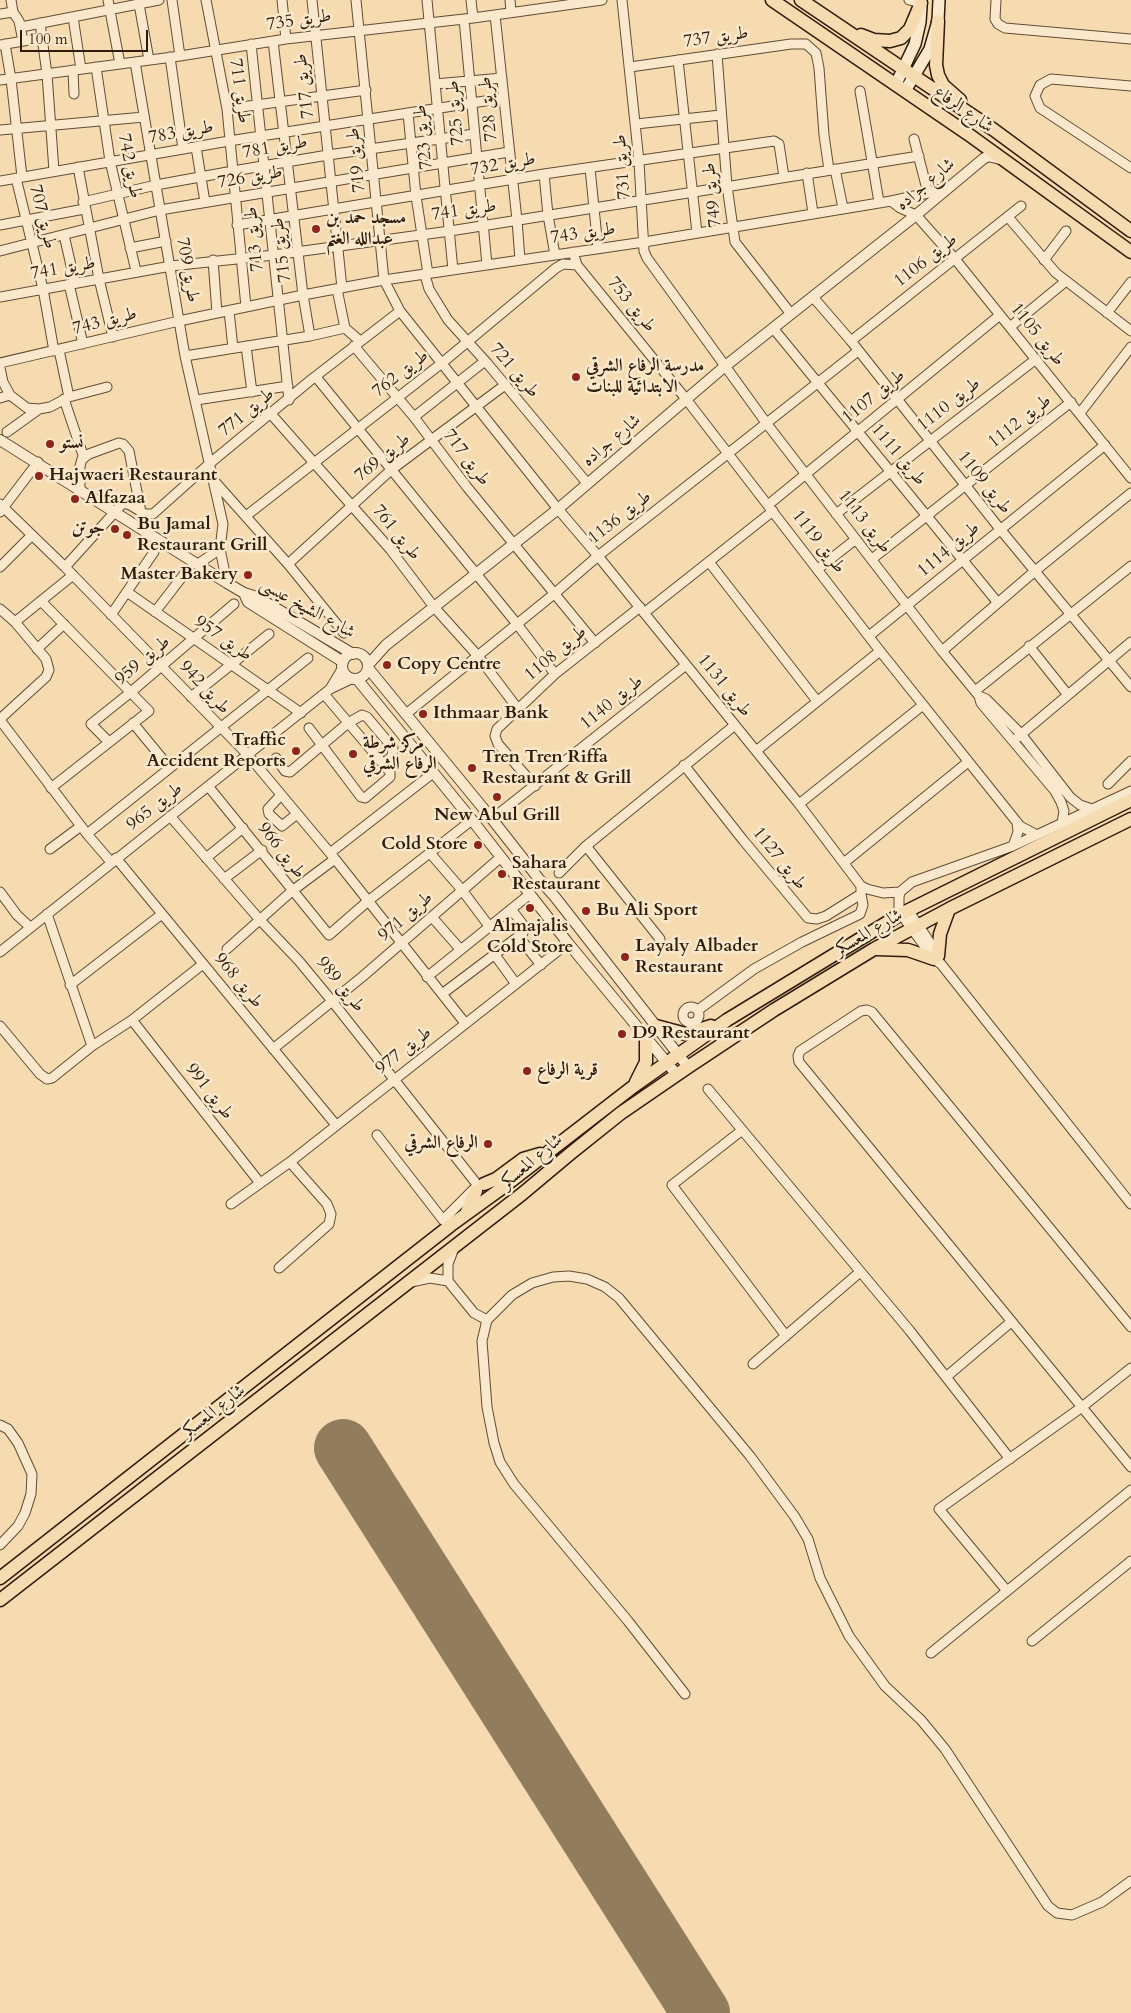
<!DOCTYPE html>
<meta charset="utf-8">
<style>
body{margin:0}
#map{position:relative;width:1131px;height:2013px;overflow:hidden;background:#f6dbb1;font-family:Cardo,serif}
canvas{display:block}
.scale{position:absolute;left:20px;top:30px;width:128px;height:22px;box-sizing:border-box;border:2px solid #2f1c0a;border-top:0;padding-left:6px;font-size:15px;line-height:18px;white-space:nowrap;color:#2f1c0a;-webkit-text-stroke:4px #f9e8cc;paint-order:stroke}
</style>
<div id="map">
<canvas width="1131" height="2013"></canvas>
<div class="scale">100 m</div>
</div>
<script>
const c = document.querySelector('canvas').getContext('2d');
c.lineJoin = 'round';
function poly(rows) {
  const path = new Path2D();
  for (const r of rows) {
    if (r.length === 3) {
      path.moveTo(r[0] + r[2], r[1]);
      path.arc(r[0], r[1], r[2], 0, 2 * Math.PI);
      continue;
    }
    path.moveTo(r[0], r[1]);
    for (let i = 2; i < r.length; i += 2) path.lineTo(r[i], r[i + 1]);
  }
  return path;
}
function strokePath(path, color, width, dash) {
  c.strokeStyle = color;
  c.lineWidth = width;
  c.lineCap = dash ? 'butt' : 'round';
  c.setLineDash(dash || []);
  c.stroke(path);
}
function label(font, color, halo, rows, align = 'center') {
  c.font = font + ' Cardo,Amiri,serif';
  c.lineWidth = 5;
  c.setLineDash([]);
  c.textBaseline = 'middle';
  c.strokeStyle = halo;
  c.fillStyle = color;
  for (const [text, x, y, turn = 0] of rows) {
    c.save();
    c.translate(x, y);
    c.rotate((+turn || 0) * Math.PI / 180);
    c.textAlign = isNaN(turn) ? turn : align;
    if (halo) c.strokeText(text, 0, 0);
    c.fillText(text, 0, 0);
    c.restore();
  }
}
strokePath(poly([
 [343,1448,701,2013]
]), '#927c5e', 58);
const minor = poly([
 [11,0,13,12,19,21,23,41],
 [108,0,120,64],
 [172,0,180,56],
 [206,0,227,109,246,307],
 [282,0,286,39],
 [312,0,342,288],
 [356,0,384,280,400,311,558,509,598,556,799,804,861,886,867,889,883,893,900,892],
 [427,0,453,270],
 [471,0,473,18],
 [510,0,511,12],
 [622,0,639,161,644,251,647,258,767,424,942,651,979,696,981,703,1055,791,1061,802,1064,811,1062,823],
 [909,0,921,3],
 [996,0,995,19,998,24,1005,28,1131,39],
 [139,4,149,60],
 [0,14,13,12],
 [495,15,517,220,520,260],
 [73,17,81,69],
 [464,19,487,265],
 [40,23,47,74,54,171],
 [21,27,159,0],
 [273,41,303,295,310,336],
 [5,44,11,79,22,177],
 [251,44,289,400],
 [0,45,41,38],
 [717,54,727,186,735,242,791,314],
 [170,57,183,149],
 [678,60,697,233],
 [135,62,185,356,223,524,220,549,227,583],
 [96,67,110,161,136,271],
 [630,67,791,44,806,44,816,53,819,68,824,135,829,170],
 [73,70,74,94],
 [0,80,180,56,286,39,473,18,602,0],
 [435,84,502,78],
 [1131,86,1051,79,1040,85,1035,96,1040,108,1131,168],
 [860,91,879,202],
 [227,109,366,90],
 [408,113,416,196,428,274],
 [636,124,721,115],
 [0,130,144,117],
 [914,139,928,193],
 [196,147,205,202],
 [78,167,99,279,113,337],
 [590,168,598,248],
 [835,169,843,208],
 [807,173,813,213],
 [544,174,548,215,555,255],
 [16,178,43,289,54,351],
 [0,181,229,141,504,98],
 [891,201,900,208,916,215,955,259,1131,478],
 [83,202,156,185,233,171,328,155,474,134],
 [1008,217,1056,273,1131,331],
 [0,225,84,209],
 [237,225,544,174,774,141,779,144,784,177],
 [64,235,75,283],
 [130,248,166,241],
 [0,251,160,210,509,152],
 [573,252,577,265,686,399,880,651,1020,826,1037,835],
 [213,260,217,313],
 [1044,260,1066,231],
 [425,275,429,289,448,320,487,363,587,483],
 [69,284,83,344],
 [337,289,345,328,360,341],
 [0,297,171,266,274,255,450,231,919,156],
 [813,297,851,341,1000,529,1131,687],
 [229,311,233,348],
 [1107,313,1131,282],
 [1010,327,1066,281],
 [773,328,998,603],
 [851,341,1021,206],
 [246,346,252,392],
 [354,346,414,417,467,487,595,643],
 [59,350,69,397],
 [185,356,310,336,345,328],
 [0,363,179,321,303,295,384,280,644,242,891,201,928,193,950,186],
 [0,368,3,382,10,395],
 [316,377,517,624,555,674],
 [0,398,10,395,27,408,39,409,50,407,69,397,107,387],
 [64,399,84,458],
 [196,400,288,386],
 [1080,413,1131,347],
 [271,414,390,549,434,607,478,656,518,709],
 [414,417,485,361],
 [7,432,39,409],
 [216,483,288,564,344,633],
 [80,490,80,466,82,459,89,454,119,443,123,444,129,451,141,512],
 [0,504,65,567,248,755,335,859,465,1023],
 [768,505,1000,315],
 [0,512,38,462],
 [836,514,1036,359],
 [246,516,442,363,556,268,563,264,577,265],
 [872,559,1071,402],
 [709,562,817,701],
 [198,564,220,549],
 [288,564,391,470,505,385],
 [0,567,32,535],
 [65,567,123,503,130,505,145,514,153,514,209,464,312,379,400,311],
 [818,569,856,539],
 [127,592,301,713],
 [41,601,149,711,51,788],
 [0,609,15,622,46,659,49,670,46,677,0,719],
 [155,612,185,573],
 [644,613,773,511],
 [111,615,154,552],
 [15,622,73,575],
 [869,636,1105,445],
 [1029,646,1068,695],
 [37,649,64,624],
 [942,651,1035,571,1131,493],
 [330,689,342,669],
 [975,691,1131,566],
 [979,696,986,699,1021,734,1070,797,1080,805,1092,809],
 [191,697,269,634],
 [406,714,554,594,598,556,858,351],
 [0,720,87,834,111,862],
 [133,723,170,768],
 [309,728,361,797,365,798,390,777,390,772,324,694],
 [1018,737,1131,642],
 [109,742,91,724,131,692,234,604],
 [756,751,880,651],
 [276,758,285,771,290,772,348,723,362,715,367,717,393,748,392,756,383,764],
 [684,765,743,840,808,918,817,919,826,916,853,899,861,894,861,886],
 [1108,784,1131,761],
 [208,786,329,935,368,901,472,820],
 [535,786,498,744,495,736,497,729,555,674,640,607],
 [1131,791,1013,846,912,882,900,892,899,897,899,909,901,914,934,959,941,964,1131,1204],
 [281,795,268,809,269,814,282,826,297,814],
 [799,804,923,705],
 [170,816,260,920,299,961,332,1001,476,1183],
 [492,819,686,665],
 [87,834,308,658],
 [586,846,660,939],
 [1013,846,1018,832,1017,822],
 [50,849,81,826],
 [330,853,433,773],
 [430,853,462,890,489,926],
 [116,858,336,1125],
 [206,858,243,828],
 [845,862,968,762],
 [559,873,586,846,735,725],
 [224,879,262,850],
 [0,892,17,915,30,927],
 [908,910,935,950],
 [47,914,92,1046],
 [432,917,460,949],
 [519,937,541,965],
 [227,949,292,891,335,859],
 [0,952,330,689,351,679],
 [495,955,516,984],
 [427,977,530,894],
 [70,985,162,914],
 [442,994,523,933,524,926,511,909],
 [691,1015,8],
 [698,1010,754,969,802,942,860,914,863,905,861,894],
 [132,1020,260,1183],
 [0,1026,40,1074,47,1079,52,1078,92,1046,132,1020,203,964],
 [273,1049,362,977,501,857],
 [708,1089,910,1331,1010,1459],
 [741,1131,672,1185,786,1336],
 [377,1135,443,1220,474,1189],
 [231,1204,290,1162,568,943],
 [454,1248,448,1264,448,1281,474,1313,487,1320],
 [279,1268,329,1224,331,1214,327,1204,290,1162],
 [411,1282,430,1278,448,1281],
 [1131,1327,872,1012,867,1010,861,1011,800,1051,798,1056,799,1062,1131,1467],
 [753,1364,860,1272],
 [946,1377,1011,1322],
 [0,1425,8,1429,18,1443,32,1474,31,1494,25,1513,18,1526,0,1545],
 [1007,1591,939,1509,1082,1407,1131,1368],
 [1032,1641,1131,1561],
 [931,1653,1131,1490],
 [685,1694,628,1621,514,1484,500,1462,494,1443,487,1407,482,1341,487,1320,512,1295,532,1283,553,1277,569,1276,587,1279,605,1287,619,1298,750,1456,795,1517,808,1539,820,1578,849,1636,885,1686,921,1720,945,1749,1048,1906,1057,1913,1072,1915,1102,1902,1131,1881]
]);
const tertiary = poly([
 [0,440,227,583,244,593,257,597,353,654],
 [244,593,248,602,343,662],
 [355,666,13],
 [368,665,386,645,558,509,724,367,916,215,983,159,988,156,1000,159],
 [368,668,492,819,539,879,555,897,688,1067],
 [357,679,472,820,568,943,677,1075]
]);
const secondary = poly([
 [896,84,915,44,920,22,921,7],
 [905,91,930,49,938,21,939,0]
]);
const primary = poly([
 [772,0,968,134,1131,252],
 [801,0,994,130,1131,231],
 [938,21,936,65,938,75,943,85,960,100],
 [861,35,874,40,890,41,901,38,910,29,921,3],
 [877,949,908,950,934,959],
 [938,956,940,934,949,909],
 [656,1026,686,1034,711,1026],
 [636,1082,646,1062,646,1037],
 [484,1184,496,1179,523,1159,540,1154],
 [466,1214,476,1191],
 [0,1578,451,1225,498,1191,634,1086,727,1020,901,914,1131,800],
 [0,1600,522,1194,571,1153,621,1113,688,1067,774,1010,874,949,949,909,1131,819]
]);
strokePath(minor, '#614c34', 11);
strokePath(tertiary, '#614c34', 12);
strokePath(secondary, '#2f1c0a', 14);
strokePath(primary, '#2f1c0a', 15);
strokePath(minor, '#f9e8cc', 9);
strokePath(tertiary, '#f9e8cc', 10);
strokePath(secondary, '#f9e8cc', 11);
strokePath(primary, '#f6dbb1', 12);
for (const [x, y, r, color] of [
 [316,229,5,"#8f2418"],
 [576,377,5,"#8f2418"],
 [50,444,5,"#8f2418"],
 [39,476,5,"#8f2418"],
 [75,499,5,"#8f2418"],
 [115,529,5,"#8f2418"],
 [127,535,5,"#8f2418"],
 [248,575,5,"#8f2418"],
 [387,665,5,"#8f2418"],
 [423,714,5,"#8f2418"],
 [296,751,5,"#8f2418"],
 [353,754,5,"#8f2418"],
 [472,768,5,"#8f2418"],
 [497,797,5,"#8f2418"],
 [478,845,5,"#8f2418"],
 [502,874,5,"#8f2418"],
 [530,908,5,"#8f2418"],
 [586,911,5,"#8f2418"],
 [625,957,5,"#8f2418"],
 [622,1034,5,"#8f2418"],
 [527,1071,5,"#8f2418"],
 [488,1144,5,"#8f2418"]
]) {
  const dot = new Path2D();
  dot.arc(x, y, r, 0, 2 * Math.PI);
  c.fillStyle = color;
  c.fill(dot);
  strokePath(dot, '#f9e8cc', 2);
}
label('18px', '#2f1c0a', '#f9e8cc', [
 ["طريق 735",299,21,-8],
 ["طريق 737",716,38,-8],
 ["طريق 717",305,86,-97],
 ["طريق 711",239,91,82],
 ["طريق 728",489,109,-96],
 ["شارع الرفاع",963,110,35],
 ["طريق 725",456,113,-95],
 ["طريق 783",181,133,-10],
 ["طريق 723",424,137,-96],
 ["طريق 781",275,148,-10],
 ["طريق 719",357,160,-96],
 ["طريق 732",503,165,-10],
 ["طريق 742",129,166,79],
 ["طريق 731",623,167,-94],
 ["طريق 726",250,178,-10],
 ["شارع جراده",926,185,-40],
 ["طريق 749",713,195,-96],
 ["طريق 741",464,211,-8],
 ["طريق 707",42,217,76],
 ["طريق 743",583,234,-8],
 ["طريق 713",255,239,-96],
 ["طريق 715",282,250,-97],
 ["طريق 1106",926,261,-38],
 ["طريق 741",63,269,-10],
 ["طريق 709",187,270,80],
 ["طريق 753",631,305,51],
 ["طريق 743",105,322,-14],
 ["طريق 1105",1037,335,51],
 ["طريق 721",514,371,49],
 ["طريق 762",401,374,-38],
 ["طريق 1107",874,397,-39],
 ["طريق 1110",949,405,-38],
 ["طريق 771",247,413,-39],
 ["طريق 1112",1020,422,-38],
 ["شارع جراده",612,441,-40],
 ["طريق 1111",898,455,50],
 ["طريق 769",383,458,-39],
 ["طريق 717",466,458,53],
 ["طريق 1109",984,483,51],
 ["طريق 1136",620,518,-38],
 ["طريق 1113",864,522,52],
 ["طريق 761",396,533,51],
 ["طريق 1119",818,542,52],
 ["طريق 1114",949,550,-40],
 ["شارع الشيخ عيسى",307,609,29],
 ["طريق 957",223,639,35],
 ["طريق 1108",556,654,-40],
 ["طريق 959",143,661,-40],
 ["طريق 1131",724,686,51],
 ["طريق 942",204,688,47],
 ["طريق 1140",612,703,-39],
 ["طريق 965",155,807,-38],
 ["طريق 966",281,851,52],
 ["طريق 1127",779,859,51],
 ["طريق 971",406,917,-41],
 ["شارع المعسكر",869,933,-30],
 ["طريق 968",238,981,50],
 ["طريق 989",340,985,51],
 ["طريق 977",404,1051,-38],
 ["طريق 991",209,1092,52],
 ["شارع المعسكر",532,1162,-40],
 ["شارع المعسكر",214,1412,-38]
]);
label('bold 18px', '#2f1c0a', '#f9e8cc', [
 ["مسجد حمد بن",326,219],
 ["عبدالله الغتم",326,240],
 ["مدرسة الرفاع الشرقي",586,367],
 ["الابتدائية للبنات",586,388],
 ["نستو",60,444],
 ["Hajwaeri Restaurant",49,476],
 ["Alfazaa",85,499],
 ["Bu Jamal",137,525],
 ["Restaurant Grill",137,546],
 ["جوتن",105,529,"right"],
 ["Master Bakery",238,575,"right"],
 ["Copy Centre",397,665],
 ["Ithmaar Bank",433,714],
 ["Traffic",286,741,"right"],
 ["Accident Reports",286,762,"right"],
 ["مركز شرطة",363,744],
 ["الرفاع الشرقي",363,765],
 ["Tren Tren Riffa",482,758],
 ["Restaurant & Grill",482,779],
 ["New Abul Grill",497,816,"center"],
 ["Cold Store",468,845,"right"],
 ["Sahara",512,864],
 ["Restaurant",512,885],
 ["Bu Ali Sport",596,911],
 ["Almajalis",530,927,"center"],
 ["Cold Store",530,948,"center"],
 ["Layaly Albader",635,947],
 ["Restaurant",635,968],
 ["D9 Restaurant",632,1034],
 ["قرية الرفاع",537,1071],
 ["الرفاع الشرقي",478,1144,"right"]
], 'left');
</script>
